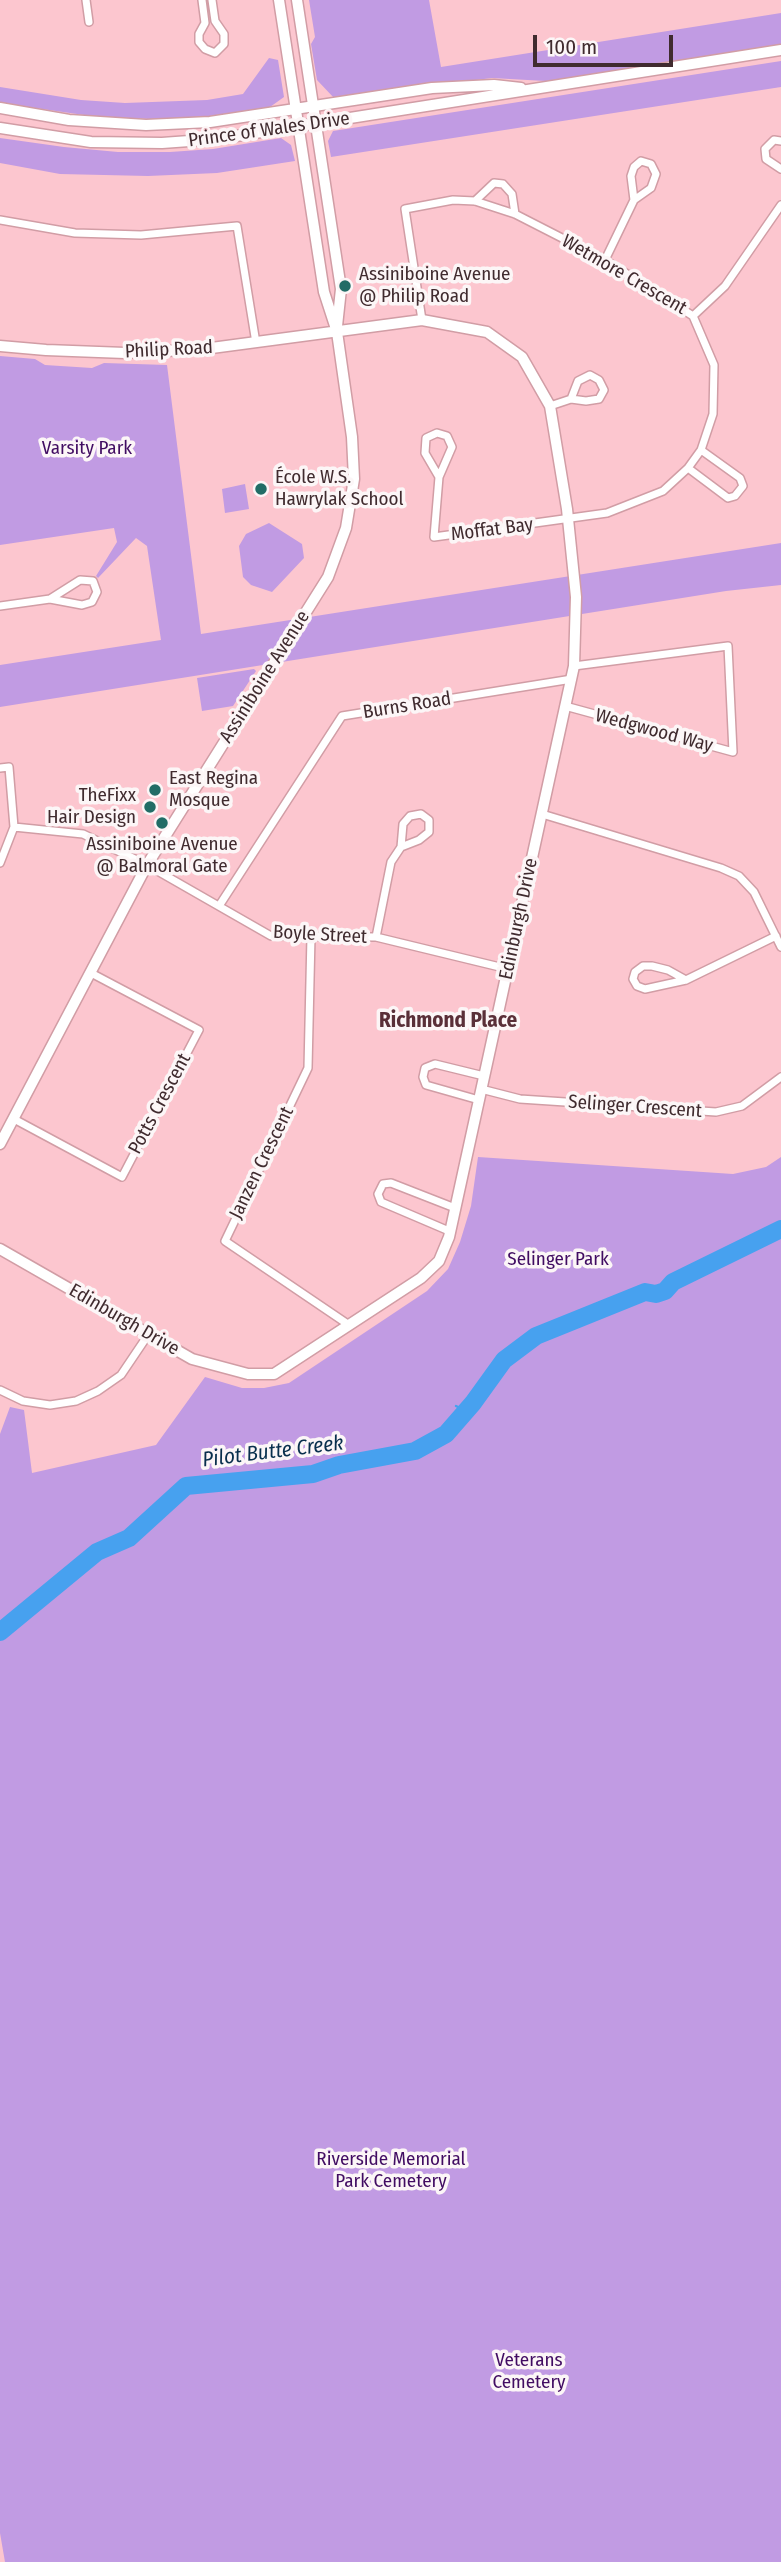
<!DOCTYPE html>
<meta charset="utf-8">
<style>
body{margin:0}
#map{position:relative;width:781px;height:2562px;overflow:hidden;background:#fcc6cf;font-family:"Fira Sans Condensed",sans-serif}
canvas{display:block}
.scale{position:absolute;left:533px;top:35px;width:140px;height:32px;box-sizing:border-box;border:4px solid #402b2f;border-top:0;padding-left:9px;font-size:21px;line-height:24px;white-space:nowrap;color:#402b2f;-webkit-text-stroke:5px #fcf6f7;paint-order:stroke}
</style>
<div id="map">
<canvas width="781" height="2562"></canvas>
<div class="scale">100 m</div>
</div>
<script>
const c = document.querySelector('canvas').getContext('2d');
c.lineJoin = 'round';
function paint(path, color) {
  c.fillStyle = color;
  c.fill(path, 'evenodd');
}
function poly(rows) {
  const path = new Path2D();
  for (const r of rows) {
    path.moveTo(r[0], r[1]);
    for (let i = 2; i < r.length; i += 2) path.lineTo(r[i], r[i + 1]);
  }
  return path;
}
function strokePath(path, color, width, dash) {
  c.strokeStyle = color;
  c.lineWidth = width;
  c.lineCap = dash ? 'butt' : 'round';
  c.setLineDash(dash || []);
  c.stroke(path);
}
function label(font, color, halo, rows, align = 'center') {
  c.font = font + ' "Fira Sans Condensed",sans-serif';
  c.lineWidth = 7;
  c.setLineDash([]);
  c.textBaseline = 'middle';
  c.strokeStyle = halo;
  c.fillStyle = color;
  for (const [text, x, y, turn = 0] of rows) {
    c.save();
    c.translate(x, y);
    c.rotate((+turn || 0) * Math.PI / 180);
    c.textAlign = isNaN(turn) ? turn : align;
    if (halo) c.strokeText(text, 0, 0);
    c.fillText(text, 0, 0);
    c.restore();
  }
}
paint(poly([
 [309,0,429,0,441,67,781,13,781,47,563,82,492,78,334,98,317,80,311,44,315,37],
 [269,58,278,60,284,97,270,107,203,117,150,119,91,116,0,103,0,87,81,100,125,103,207,100,243,94],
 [781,61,781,87,331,157,328,141,333,131],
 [0,138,64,147,118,152,170,152,213,149,281,138,291,145,295,161,217,173,148,176,60,174,0,163],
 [0,356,35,359,45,365,92,368,104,363,167,365,201,634,781,543,781,585,726,591,0,707,0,665,161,640,147,546,136,538,98,578,96,576,117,542,114,528,0,545],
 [245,484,249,509,225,513,222,489],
 [269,523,302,544,304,558,272,592,251,585,243,577,239,546,246,534],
 [254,669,256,671,233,706,202,711,197,678],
 [478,1157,733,1174,766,1167,781,1157,781,2562,5,2562,0,2533,0,1434,10,1407,24,1410,32,1473,156,1445,205,1377,242,1388,264,1388,289,1383,427,1291,448,1269,460,1242,471,1206]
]), '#c19be3');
strokePath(poly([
 [456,1406,460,1408,467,1407]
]), '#47a1ef', 2.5);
strokePath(poly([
 [0,1632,97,1552,129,1538,186,1486,313,1474,339,1465,415,1451,446,1434,473,1403,504,1360,536,1336,645,1292,656,1294,665,1291,673,1282,781,1229]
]), '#47a1ef', 18);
const street = poly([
 [86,0,89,22],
 [202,0,205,23,199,34,199,42,205,49,215,53,224,44,224,34,215,21,212,0],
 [781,141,774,140,765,149,766,159,781,169],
 [475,201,494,183,503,184,512,194,515,214],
 [0,220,75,233,141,235,237,226,256,343],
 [605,260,634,200,651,188,656,174,651,164,641,161,634,167,631,176,634,200],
 [693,316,725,286,781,205],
 [422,320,405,209,453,200,475,201,515,214,605,260,693,316,714,365,713,414,701,450,688,468,663,491,607,513,434,537,439,477,452,447,447,436,437,433,426,438,425,453,439,477],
 [550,406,571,399,586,401,599,399,604,390,599,380,590,375,578,381,571,399],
 [688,468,728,498,735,496,743,486,740,478,701,450],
 [0,606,50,599,82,605,92,602,97,592,93,581,80,580,50,599],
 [565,706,733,752,728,646,574,666],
 [0,768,9,767,14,827,0,863],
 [542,814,721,868,739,876,754,892,781,947],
 [14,827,83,834,147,865,271,936,376,937,508,969],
 [219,906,342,716,572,679],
 [311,936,308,1068,225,1241,349,1325],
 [376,937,391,862,401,847,403,824,410,816,421,814,429,820,429,832,419,840,401,847],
 [686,980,668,970,652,966,643,966,635,972,633,979,637,986,645,989,686,980,776,936],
 [481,1089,520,1099,716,1112,742,1106,781,1077],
 [479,1100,426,1085,423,1077,425,1068,435,1064,484,1076],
 [14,1119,122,1177,199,1030,91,973],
 [449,1231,381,1202,378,1194,383,1184,391,1183,455,1208],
 [0,1390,23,1401,50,1405,76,1401,98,1391,121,1375,148,1335]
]);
const secondary = poly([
 [297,0,341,289,337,326],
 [0,108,69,120,146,125,210,122,432,88,494,85,521,88],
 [0,128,91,142,162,143,217,139,781,50],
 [0,346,46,350,125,353,204,349,422,320,487,332,522,357,550,406,567,509,576,597,574,666,449,1237,439,1261,421,1278,274,1374,248,1374,192,1359,0,1249],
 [0,1144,147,865,328,577,346,528,354,479,352,437,337,332,324,292,279,0]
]);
strokePath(street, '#d19da5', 10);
strokePath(secondary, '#d19da5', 13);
strokePath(street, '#fff', 7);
strokePath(secondary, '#fff', 10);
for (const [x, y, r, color] of [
 [345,286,7,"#226c66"],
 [261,489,7,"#226c66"],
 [155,790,7,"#226c66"],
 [150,807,7,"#226c66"],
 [162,823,7,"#226c66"]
]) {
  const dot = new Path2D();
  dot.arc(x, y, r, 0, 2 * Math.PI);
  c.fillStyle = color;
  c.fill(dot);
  strokePath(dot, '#fcf6f7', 2.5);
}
label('19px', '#402b2f', '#fcf6f7', [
 ["Prince of Wales Drive",269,130,-8],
 ["Wetmore Crescent",624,275,30],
 ["Philip Road",169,350,-3],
 ["Moffat Bay",492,530,-7],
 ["Assiniboine Avenue",265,677,-58],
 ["Burns Road",407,706,-9],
 ["Wedgwood Way",654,731,15],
 ["Edinburgh Drive",519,919,-78],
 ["Boyle Street",320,935,3],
 ["Potts Crescent",160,1104,-62],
 ["Selinger Crescent",635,1107,4],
 ["Janzen Crescent",262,1163,-64],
 ["Edinburgh Drive",124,1320,30]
]);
label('19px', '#402b2f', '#fcf6f7', [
 ["Assiniboine Avenue",359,275],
 ["@ Philip Road",359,297],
 ["École W.S.",275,478],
 ["Hawrylak School",275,500],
 ["East Regina",169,779],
 ["Mosque",169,801],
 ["TheFixx",136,796,"right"],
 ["Hair Design",136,818,"right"],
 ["Assiniboine Avenue",162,845,"center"],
 ["@ Balmoral Gate",162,867,"center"]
], 'left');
label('19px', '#410c62', '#fcf6f7', [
 ["Varsity Park",87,449],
 ["Selinger Park",558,1260],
 ["Riverside Memorial",391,2160],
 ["Park Cemetery",391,2182],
 ["Veterans",529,2361],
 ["Cemetery",529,2383]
]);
label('bold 21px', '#5a2f38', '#fcf6f7', [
 ["Richmond Place",448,1021]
]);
label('italic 21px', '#092f4d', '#fcf6f7', [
 ["Pilot Butte Creek",273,1452,-7]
]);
</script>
